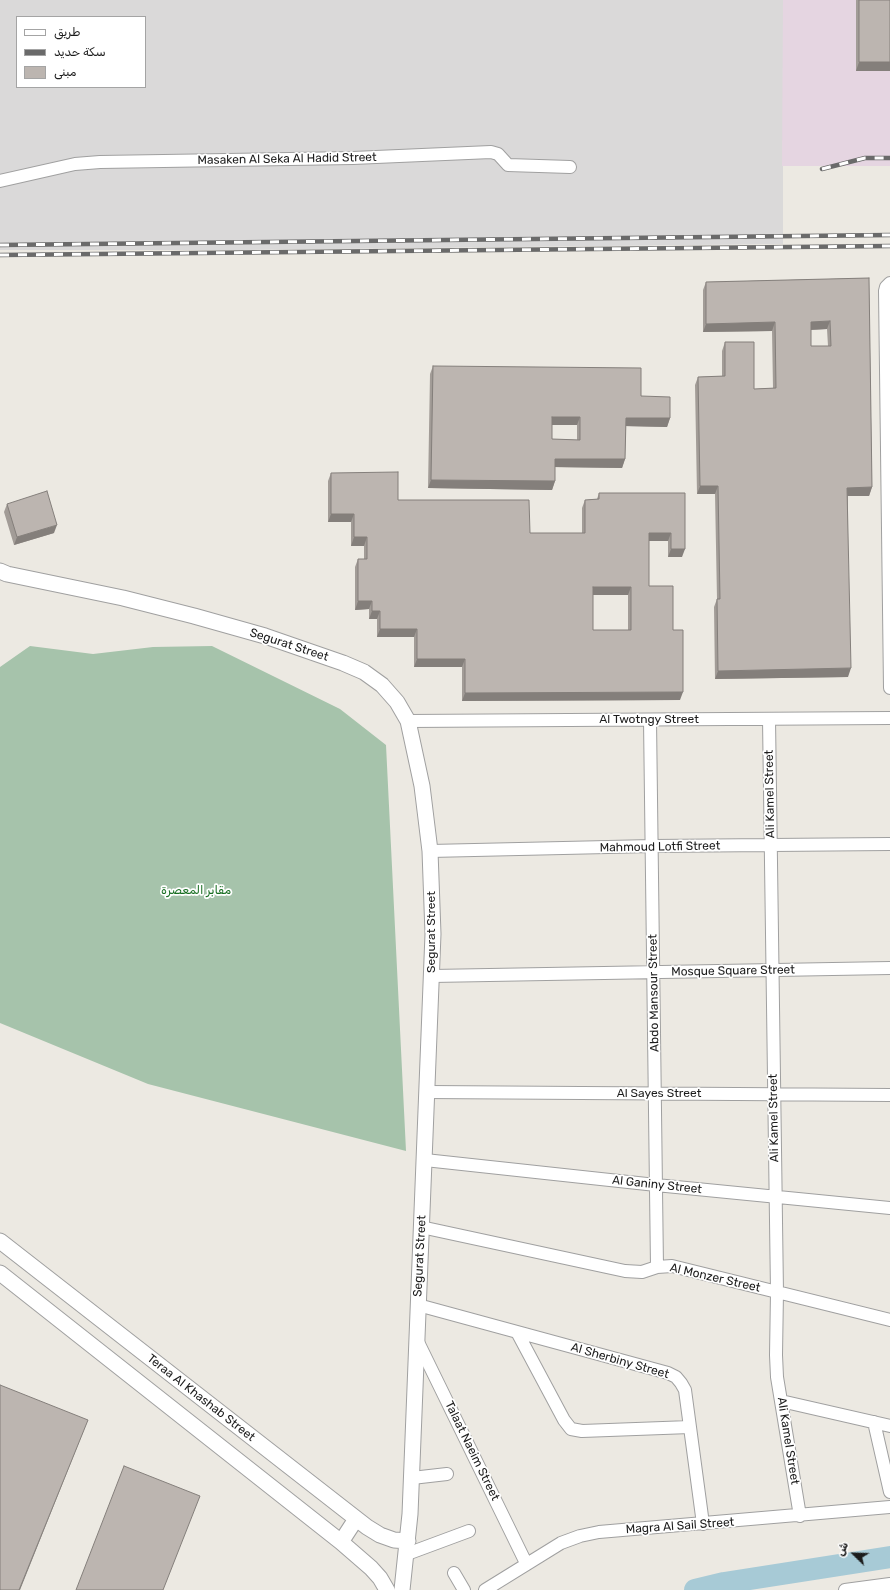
<!DOCTYPE html>
<meta charset="utf-8">
<style>
body{margin:0}
#map{position:relative;width:890px;height:1590px;overflow:hidden;background:#ece9e2;font-family:Rubik,Vazirmatn,sans-serif}
canvas{display:block}
.legend{position:absolute;left:16px;top:16px;width:130px;height:72px;box-sizing:border-box;background:#fff;border:1px solid #a4a4a4;margin:0;padding:5px 7px;list-style:none;font-size:12px;color:#1c1c1c}
.legend li{display:flex;align-items:center;gap:8px;height:20px}
.legend b{width:20px;border:1px solid #a4a4a4}
.north{position:absolute;left:834px;top:1534px;width:40px;height:40px;-webkit-text-stroke:3px #fff;paint-order:stroke;rotate:293deg;font-size:11px;font-weight:700;line-height:16px;text-align:center;color:#1c1c1c}
.north::after{content:'';display:block;margin:auto;width:14px;height:18px;background:#1c1c1c;clip-path:polygon(50% 0,100% 100%,50% 72%,0 100%)}
</style>
<div id="map">
<canvas width="890" height="1590"></canvas>
<ul class="legend">
<li><b style="height:5px;background:#fff"></b>طريق</li>
<li><b style="height:5px;background:#6a6a6a"></b>سكة حديد</li>
<li><b style="height:11px;background:#bcb5b0"></b>مبنى</li>
</ul>
<div class="north">ش</div>
</div>
<script>
const c = document.querySelector('canvas').getContext('2d');
c.lineJoin = 'round';
function paint(path, color) {
  c.fillStyle = color;
  c.fill(path, 'evenodd');
}
function poly(rows) {
  const path = new Path2D();
  for (const r of rows) {
    path.moveTo(r[0], r[1]);
    for (let i = 2; i < r.length; i += 2) path.lineTo(r[i], r[i + 1]);
  }
  return path;
}
function strokePath(path, color, width, dash) {
  c.strokeStyle = color;
  c.lineWidth = width;
  c.lineCap = dash ? 'butt' : 'round';
  c.setLineDash(dash || []);
  c.stroke(path);
}
function label(font, color, halo, rows, align = 'center') {
  c.font = font + ' Rubik,Vazirmatn,sans-serif';
  c.lineWidth = 3.5;
  c.setLineDash([]);
  c.textBaseline = 'middle';
  c.strokeStyle = halo;
  c.fillStyle = color;
  for (const [text, x, y, turn = 0] of rows) {
    c.save();
    c.translate(x, y);
    c.rotate((+turn || 0) * Math.PI / 180);
    c.textAlign = isNaN(turn) ? turn : align;
    if (halo) c.strokeText(text, 0, 0);
    c.fillText(text, 0, 0);
    c.restore();
  }
}
paint(poly([
 [0,0,783,0,783,244,243,250,0,250],
 [17,17,145,17,145,87,17,87]
]), '#dad9d9');
paint(poly([
 [783,0,890,0,890,166,782,166]
]), '#e5d5e1');
paint(poly([
 [30,646,93,654,153,647,212,646,340,709,386,745,406,1151,148,1084,0,1023,0,667]
]), '#a6c3ab');
strokePath(poly([
 [695,1590,724,1583,890,1557]
]), '#a7cad6', 22);
const minor = poly([
 [0,181,75,164,100,162,353,158,491,152,498,154,508,165,570,167],
 [890,283,886,287,885,291,890,688],
 [769,719,777,1292,776,1355,777,1377,800,1516],
 [650,720,657,1267],
 [408,721,890,718],
 [430,851,652,846,890,844],
 [432,976,890,968],
 [427,1092,890,1095],
 [425,1160,656,1185,890,1208],
 [421,1227,625,1271,642,1272,657,1267,672,1266,890,1320],
 [418,1305,668,1373,676,1377,681,1383,685,1390,703,1524],
 [517,1332,564,1420,571,1429,582,1431,690,1427],
 [417,1340,526,1563],
 [781,1401,890,1426],
 [874,1422,890,1492],
 [412,1478,447,1474],
 [407,1554,469,1531],
 [454,1573,464,1590],
 [485,1590,561,1543,580,1536,599,1532,890,1507],
 [845,1590,890,1584]
]);
const tertiary = poly([
 [0,571,7,574,123,598,194,616,265,636,343,663,364,672,382,685,397,702,408,721,422,786,430,851,433,934,410,1514,402,1590],
 [0,1241,367,1527,380,1535,394,1540,408,1541],
 [0,1273,341,1542,371,1568,380,1578,387,1590],
 [341,1542,356,1519]
]);
strokePath(minor, '#a0a0a0', 14);
strokePath(tertiary, '#a0a0a0', 17);
strokePath(minor, '#fff', 12);
strokePath(tertiary, '#fff', 15);
const rail = poly([
 [822,169,865,158,890,158],
 [0,245,890,235],
 [0,255,890,246]
]);
strokePath(rail, '#6a6a6a', 4.5);
strokePath(rail, '#fff', 3, [9]);
paint(poly([
 [856,0,890,0,890,71,856,71],
 [869,278,872,487,869,496,848,496,848,677,715,679,714,607,717,599,715,494,697,494,695,385,698,377,722,376,722,351,725,342,754,389,773,388,772,331,703,332,703,290,706,282],
 [827,329,828,346,811,346,811,330],
 [433,366,641,396,670,418,667,427,626,426,625,459,622,468,555,467,555,481,552,490,428,488,430,374],
 [552,425,577,425,577,440,552,439],
 [331,473,398,500,530,533,582,533,582,508,585,500,597,499,599,493,685,493,682,557,668,557,668,541,649,541,649,586,673,630,680,700,462,701,462,667,414,667,414,637,377,637,377,619,369,619,369,609,355,610,355,567,358,559,364,559,364,546,351,546,351,522,328,522,328,481],
 [593,595,628,595,628,630,593,630],
 [7,504,54,533,14,545,4,512]
]), '#a29c97');
paint(poly([
 [859,62,890,62,890,71,856,71],
 [830,321,827,329,808,330,811,322],
 [775,322,772,331,703,332,706,324],
 [552,417,580,417,577,425,549,425],
 [626,418,670,418,667,427,623,426],
 [555,459,625,459,622,468,552,467],
 [431,480,555,481,552,490,428,488],
 [700,486,718,486,715,494,697,494],
 [872,487,869,496,844,496,847,488],
 [331,514,354,514,351,522,328,522],
 [57,525,54,533,14,545,17,537],
 [649,533,671,533,668,541,646,541],
 [354,537,367,537,364,546,351,546],
 [671,549,685,549,682,557,668,557],
 [593,587,631,587,628,595,590,595],
 [358,601,372,601,369,609,355,610],
 [372,611,380,611,377,619,369,619],
 [380,629,417,629,414,637,377,637],
 [417,659,465,659,462,667,414,667],
 [851,668,848,677,715,679,718,671],
 [683,692,680,700,462,701,465,693],
 [88,1420,20,1590,19,1590]
]), '#847f7b');
const building = poly([
 [859,0,890,0,890,62,859,62,859,0],
 [869,278,872,487,847,488,851,668,718,671,717,599,720,599,718,486,700,486,698,377,725,376,725,342,754,342,754,389,776,388,775,322,706,324,706,282,869,278],
 [830,321,831,346,811,346,811,322,830,321],
 [433,366,641,368,641,396,670,397,670,418,626,418,625,459,555,459,555,481,431,480,433,366],
 [552,417,580,417,580,440,552,439,552,417],
 [398,472,398,500,529,500,530,533,585,533,585,500,599,499,599,493,685,493,685,549,671,549,671,533,649,533,649,586,673,586,673,630,683,630,683,692,465,693,465,659,417,659,417,629,380,629,380,611,372,611,372,601,358,601,358,559,367,559,367,537,354,537,354,514,331,514,331,473,398,472],
 [593,587,631,587,631,630,593,630,593,587],
 [47,491,57,525,17,537,7,504,47,491],
 [0,1385,88,1420,19,1590,0,1590,0,1385],
 [124,1466,200,1496,163,1590,76,1590,124,1466]
]);
paint(building, '#bcb5b0');
strokePath(building, '#847f7b', 1);
label('12px', '#1c1c1c', '#fff', [
 ["Masaken Al Seka Al Hadid Street",287,159,-1],
 ["Segurat Street",289,645,18],
 ["Al Twotngy Street",649,720],
 ["Ali Kamel Street",770,794,-91],
 ["Mahmoud Lotfi Street",660,847,-1],
 ["Segurat Street",432,932,-90],
 ["Mosque Square Street",733,971,-1],
 ["Abdo Mansour Street",654,993,-91],
 ["Al Sayes Street",659,1094],
 ["Ali Kamel Street",774,1118,-91],
 ["Al Ganiny Street",657,1185,6],
 ["Segurat Street",420,1256,-87],
 ["Al Monzer Street",715,1278,13],
 ["Al Sherbiny Street",620,1361,16],
 ["Teraa Al Khashab Street",201,1398,38],
 ["Ali Kamel Street",788,1441,81],
 ["Talaat Naeim Street",472,1451,64],
 ["Magra Al Sail Street",680,1526,-4]
]);
label('12px', '#166d20', '#fff', [
 ["مقابر المعصرة",196,891]
]);
</script>
